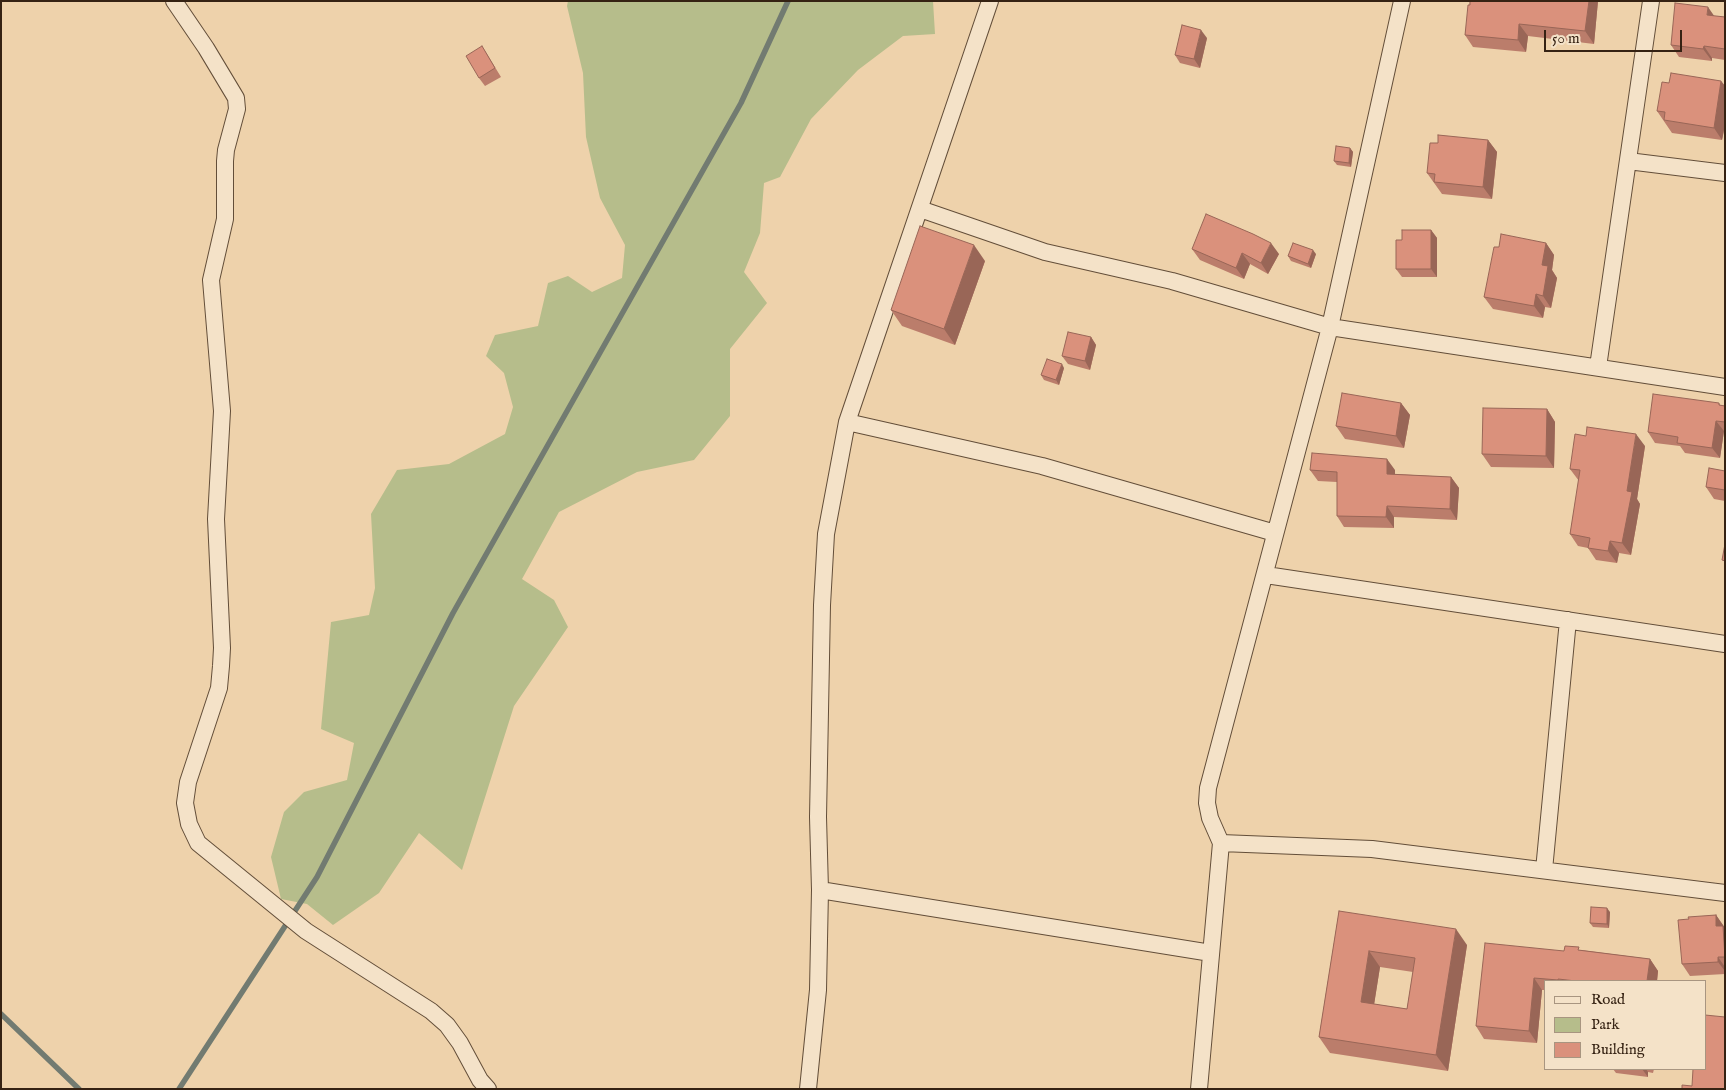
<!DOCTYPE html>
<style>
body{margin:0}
#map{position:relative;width:1726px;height:1090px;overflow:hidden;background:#eed2ab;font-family:"IM FELL English",serif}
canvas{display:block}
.frame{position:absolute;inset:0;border:2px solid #352213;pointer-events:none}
.legend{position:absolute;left:1544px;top:980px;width:162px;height:90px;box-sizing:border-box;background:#f4e2c8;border:1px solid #a89580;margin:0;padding:6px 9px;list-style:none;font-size:15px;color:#352213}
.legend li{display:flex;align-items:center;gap:10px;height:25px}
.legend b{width:25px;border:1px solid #a89580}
.scale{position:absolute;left:1544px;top:30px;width:138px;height:22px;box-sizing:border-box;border:2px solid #352213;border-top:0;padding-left:6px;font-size:15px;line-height:18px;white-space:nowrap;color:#352213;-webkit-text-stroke:4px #f4e2c8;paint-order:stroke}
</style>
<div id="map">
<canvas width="1726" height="1090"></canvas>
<div class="frame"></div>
<ul class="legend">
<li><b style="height:6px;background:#f4e2c8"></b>Road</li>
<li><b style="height:14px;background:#b6bd8b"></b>Park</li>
<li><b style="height:14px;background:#da917c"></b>Building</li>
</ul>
<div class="scale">50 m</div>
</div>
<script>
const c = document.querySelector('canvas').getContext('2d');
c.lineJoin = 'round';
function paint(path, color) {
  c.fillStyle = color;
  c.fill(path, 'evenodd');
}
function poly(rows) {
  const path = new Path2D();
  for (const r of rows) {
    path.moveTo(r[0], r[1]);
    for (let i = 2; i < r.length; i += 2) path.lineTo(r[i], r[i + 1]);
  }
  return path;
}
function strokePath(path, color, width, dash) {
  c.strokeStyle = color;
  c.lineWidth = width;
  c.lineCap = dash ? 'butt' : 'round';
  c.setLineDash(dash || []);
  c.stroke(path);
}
paint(poly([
 [568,1,933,1,935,34,903,36,858,70,811,119,780,177,764,183,760,233,744,272,767,303,730,349,730,416,694,460,637,472,559,512,522,579,554,600,568,627,514,706,462,870,419,833,379,893,333,925,307,904,281,899,271,857,284,812,304,792,347,780,354,743,321,729,331,622,369,615,375,588,371,514,397,470,449,464,505,434,513,407,504,373,486,356,495,335,538,326,548,283,568,276,592,292,622,278,625,245,600,198,586,137,583,73,567,6]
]), '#b6bd8b');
strokePath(poly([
 [1,1014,79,1089],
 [179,1089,317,877,453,613,741,103,788,1]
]), '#727b71', 5.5);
const minor = poly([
 [174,1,206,48,236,98,237,109,226,150,225,161,225,219,211,280,222,411,216,519,222,648,221,666,219,688,188,782,185,803,189,824,198,843,306,931,431,1011,447,1025,460,1043,480,1080,488,1089],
 [1628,161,1725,173],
 [920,209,1045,252,1172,281,1330,327,1725,387],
 [1598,367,1651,1],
 [847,422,1042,466,1275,533],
 [1266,575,1725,644],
 [1221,843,1372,849,1725,893],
 [1544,870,1568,620],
 [820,890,1211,953],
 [808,1089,818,990,820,890,818,817,822,605,826,534,847,422,990,1],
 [1199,1089,1221,843,1210,818,1207,803,1208,788,1330,327,1402,1]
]);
strokePath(minor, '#634e39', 18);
strokePath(minor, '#f4e2c8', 16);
paint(poly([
 [1470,1,1598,1,1594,44,1528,36,1526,52,1473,47,1465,35],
 [1714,16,1725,17,1725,60,1712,58,1712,61,1679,57,1671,45],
 [1207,38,1200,68,1180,63,1175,55],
 [482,46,501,77,485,86,479,78],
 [1721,81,1725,86,1725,125,1722,140,1672,133,1657,111,1669,83],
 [1488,140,1497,152,1492,199,1442,194,1427,173,1438,143],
 [1350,148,1353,152,1351,167,1337,165,1334,161],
 [1431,230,1437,238,1437,277,1402,277,1396,269,1402,240],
 [1546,243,1554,255,1552,270,1557,278,1551,308,1545,307,1543,318,1493,309,1484,297,1499,247],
 [1192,249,1279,254,1268,274,1250,264,1244,279,1200,260],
 [1316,254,1311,268,1291,261,1288,256],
 [985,261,955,345,902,326,891,310],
 [1091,337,1096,345,1090,370,1068,364,1062,356],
 [1064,368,1059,385,1044,380,1041,375],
 [1401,403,1410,415,1404,448,1345,439,1336,426],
 [1719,403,1720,405,1725,406,1725,431,1724,431,1720,458,1685,453,1680,446,1655,443,1648,432],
 [1547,409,1555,422,1554,468,1491,467,1482,454],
 [1645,446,1637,499,1640,504,1631,555,1619,553,1617,563,1596,560,1588,548,1578,546,1570,534,1579,481,1570,469],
 [1310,470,1395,470,1395,474,1451,477,1459,488,1457,520,1394,517,1394,528,1344,527,1337,516,1337,482,1318,481],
 [1725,471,1725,501,1714,499,1706,487],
 [1339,911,1467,945,1448,1071,1330,1053,1319,1037],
 [1380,967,1413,972,1407,1009,1374,1004],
 [1610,912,1609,928,1593,927,1590,923],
 [1716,915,1725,928,1725,974,1690,976,1682,964,1689,919],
 [1581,950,1650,959,1658,971,1657,981,1545,981,1545,990,1542,990,1537,1043,1484,1039,1476,1026,1564,951],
 [1613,1069,1654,1069,1653,1073,1648,1072,1648,1077,1616,1073]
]), '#bb7d6b');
paint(poly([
 [1589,1,1598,1,1594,44,1585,31],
 [1708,7,1717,20,1707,15],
 [1519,24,1528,36,1526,52,1518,40],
 [1201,30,1207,38,1200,68,1194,59],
 [1704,46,1712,58,1712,61,1703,49],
 [1721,81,1725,86,1725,125,1722,140,1714,128],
 [1488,140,1497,152,1492,199,1483,187],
 [1350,148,1353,152,1351,167,1349,163],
 [1431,230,1437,238,1437,277,1431,269],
 [1271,243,1279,254,1268,274,1261,263],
 [1546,243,1554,255,1552,270,1557,278,1551,308,1543,296,1542,265],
 [974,245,985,261,955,345,944,329],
 [1313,250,1316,254,1311,268,1308,264],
 [1242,253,1250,264,1244,279,1236,268],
 [1536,294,1545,307,1543,318,1534,306],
 [1091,337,1096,345,1090,370,1085,361],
 [1062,364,1064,368,1059,385,1056,380],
 [1401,403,1410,415,1404,448,1396,436],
 [1547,409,1555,422,1554,468,1546,456],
 [1716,421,1724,431,1720,458,1712,448],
 [1636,434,1645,446,1637,499,1640,504,1631,555,1622,543,1627,491],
 [1387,459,1395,470,1395,485,1387,474],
 [1451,477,1459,488,1457,520,1450,509],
 [1387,506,1394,517,1394,528,1386,517],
 [1610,541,1619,553,1617,563,1608,551],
 [1607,908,1610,912,1609,928,1607,924],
 [1716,915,1725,928,1725,948,1716,926],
 [1456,929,1467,945,1448,1071,1436,1055],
 [1369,951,1380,967,1372,1018,1361,1002],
 [1718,957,1725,967,1725,971,1718,962],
 [1650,959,1658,971,1657,981,1647,981],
 [1534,978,1542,990,1537,1043,1529,1031],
 [1642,1069,1646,1069,1648,1072,1648,1077]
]), '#996657');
const building = poly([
 [1470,1,1589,1,1585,31,1519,24,1518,40,1465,35,1468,5,1470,5,1470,1],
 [1675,3,1708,7,1707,15,1725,17,1725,49,1704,46,1703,49,1671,45,1675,3],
 [1182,25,1201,30,1194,59,1175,55,1182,25],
 [482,46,495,68,479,78,466,56,482,46],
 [1671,73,1721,81,1714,128,1664,120,1665,112,1657,111,1662,82,1669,83,1671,73],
 [1438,135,1488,140,1483,187,1434,182,1435,174,1427,173,1430,143,1438,143,1438,135],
 [1336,146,1350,148,1349,163,1334,161,1336,146],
 [1206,214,1253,234,1271,243,1261,263,1242,253,1236,268,1192,249,1206,214],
 [920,226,974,245,944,329,891,310,920,226],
 [1402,230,1431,230,1431,269,1396,269,1396,240,1402,240,1402,230],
 [1501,234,1546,243,1542,265,1548,266,1543,296,1536,294,1534,306,1484,297,1494,247,1499,247,1501,234],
 [1293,243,1313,250,1308,264,1288,256,1293,243],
 [1068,332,1091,337,1085,361,1062,356,1068,332],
 [1047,359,1062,364,1056,380,1041,375,1047,359],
 [1342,393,1401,403,1396,436,1336,426,1342,393],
 [1653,394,1719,403,1719,405,1725,406,1725,422,1716,421,1712,448,1677,443,1678,437,1648,432,1653,394],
 [1483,408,1547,409,1546,456,1482,454,1483,408],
 [1587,427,1636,434,1627,491,1632,492,1622,543,1610,541,1608,551,1588,548,1590,538,1570,534,1580,470,1570,469,1575,434,1586,436,1587,427],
 [1312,453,1387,459,1387,474,1451,477,1450,509,1387,506,1386,517,1337,516,1337,472,1310,470,1312,453],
 [1709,468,1725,471,1725,490,1706,487,1709,468],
 [1725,544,1725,561,1722,560,1725,544],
 [1591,907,1607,908,1607,924,1590,923,1591,907],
 [1339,911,1456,929,1436,1055,1319,1037,1339,911],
 [1369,951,1415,958,1407,1009,1361,1002,1369,951],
 [1716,915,1716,926,1723,926,1725,957,1718,957,1718,962,1682,964,1678,920,1689,919,1688,917,1716,915],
 [1485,943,1564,951,1565,946,1579,947,1578,950,1650,959,1647,981,1576,981,1558,979,1558,980,1534,978,1529,1031,1476,1026,1485,943],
 [1705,1015,1725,1017,1725,1089,1682,1089,1682,1085,1692,1086,1693,1069,1705,1069,1705,1015]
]);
paint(building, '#da917c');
strokePath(building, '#996657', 1);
</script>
